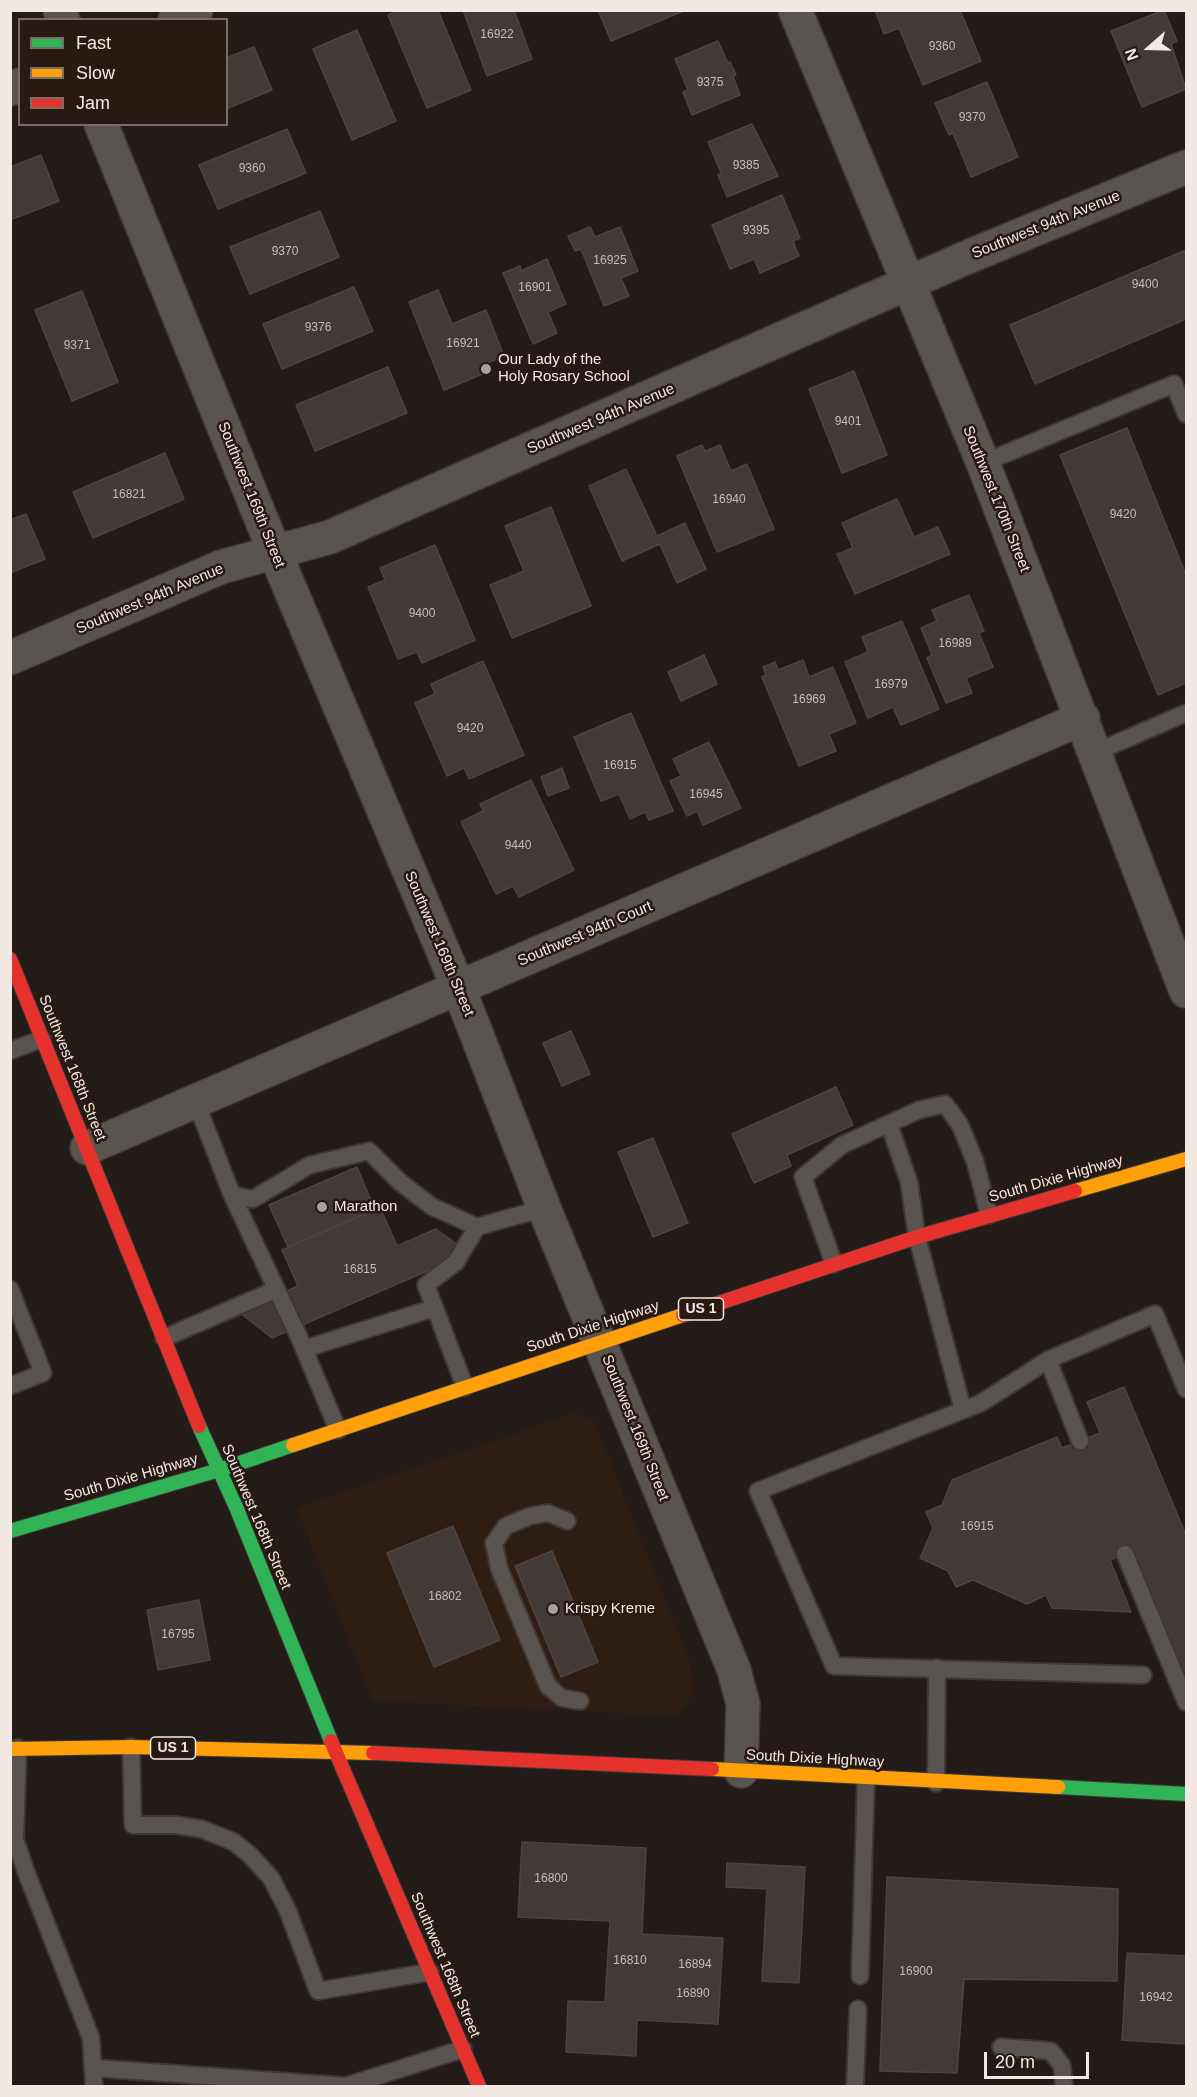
<!DOCTYPE html>
<style>
body{margin:0}
#map{position:relative;width:1197px;height:2097px;overflow:hidden;background:#231b18;font-family:Arial,sans-serif}
canvas{display:block}
.frame{position:absolute;inset:0;border:12px solid #f3e9e4;pointer-events:none}
.legend{position:absolute;left:18px;top:18px;width:210px;height:108px;box-sizing:border-box;background:#281a13;border:2px solid #796d67;margin:0;padding:8px 10px;list-style:none;font-size:18px;color:#f3e9e4}
.legend li{display:flex;align-items:center;gap:12px;height:30px}
.legend b{width:30px;border:2px solid #796d67}
.north{position:absolute;left:1119px;top:18px;width:60px;height:60px;-webkit-text-stroke:4px #281a13;paint-order:stroke;rotate:250deg;font-size:16px;font-weight:700;line-height:24px;text-align:center;color:#f3e9e4}
.north::after{content:'';display:block;margin:auto;width:21px;height:27px;background:#f3e9e4;clip-path:polygon(50% 0,100% 100%,50% 72%,0 100%)}
.scale{position:absolute;left:984px;top:2052px;width:105px;height:27px;box-sizing:border-box;border:3px solid #f3e9e4;border-top:0;padding-left:8px;font-size:18px;line-height:21px;white-space:nowrap;color:#f3e9e4;-webkit-text-stroke:4px #281a13;paint-order:stroke}
</style>
<div id="map">
<canvas width="1197" height="2097"></canvas>
<div class="frame"></div>
<ul class="legend">
<li><b style="height:8px;background:#30b455"></b>Fast</li>
<li><b style="height:8px;background:#ff9f0a"></b>Slow</li>
<li><b style="height:8px;background:#e5322d"></b>Jam</li>
</ul>
<div class="north">N</div>
<div class="scale">20 m</div>
</div>
<script>
const c = document.querySelector('canvas').getContext('2d');
c.lineJoin = 'round';
function paint(path, color) {
  c.fillStyle = color;
  c.fill(path, 'evenodd');
}
function poly(rows) {
  const path = new Path2D();
  for (const r of rows) {
    path.moveTo(r[0], r[1]);
    for (let i = 2; i < r.length; i += 2) path.lineTo(r[i], r[i + 1]);
  }
  return path;
}
function strokePath(path, color, width, dash) {
  c.strokeStyle = color;
  c.lineWidth = width;
  c.lineCap = dash ? 'butt' : 'round';
  c.setLineDash(dash || []);
  c.stroke(path);
}
function label(font, color, halo, rows, align = 'center') {
  c.font = font + ' Arial,sans-serif';
  c.lineWidth = 5;
  c.setLineDash([]);
  c.textBaseline = 'middle';
  c.strokeStyle = halo;
  c.fillStyle = color;
  for (const [text, x, y, turn = 0] of rows) {
    c.save();
    c.translate(x, y);
    c.rotate((+turn || 0) * Math.PI / 180);
    c.textAlign = isNaN(turn) ? turn : align;
    if (halo) c.strokeText(text, 0, 0);
    c.fillText(text, 0, 0);
    c.restore();
  }
}
paint(poly([
 [575,1413,594,1421,690,1663,693,1694,676,1716,373,1701,297,1508]
]), '#2f1d13');
const building = poly([
 [400,10,438,10,471,90,427,108,388,15,400,10],
 [463,10,514,10,532,59,487,76,463,10],
 [598,10,686,10,611,41,598,10],
 [875,10,960,10,981,61,923,85,899,28,884,34,875,10],
 [1164,10,1177,41,1171,44,1186,89,1142,107,1111,31,1164,10],
 [357,30,396,121,352,140,313,49,357,30],
 [718,41,728,63,730,62,736,75,733,76,740,95,692,115,683,92,688,90,675,59,718,41],
 [254,47,272,90,226,109,226,58,254,47],
 [987,82,1018,157,971,177,953,133,949,135,935,103,987,82],
 [752,124,778,176,727,197,718,175,721,173,708,142,752,124],
 [287,129,306,173,218,209,199,165,287,129],
 [41,155,59,201,10,220,10,167,41,155],
 [782,195,800,238,793,241,799,256,760,273,754,259,730,269,712,225,782,195],
 [320,211,339,257,250,294,230,247,320,211],
 [590,227,595,237,620,227,638,271,621,278,629,296,604,306,581,249,575,251,568,236,590,227],
 [1186,250,1186,319,1035,384,1010,325,1186,250],
 [547,259,566,304,548,312,557,333,533,344,503,273,520,266,521,271,547,259],
 [354,287,373,331,282,369,263,324,354,287],
 [438,290,452,324,486,310,504,356,482,365,485,373,444,390,409,302,438,290],
 [82,291,118,382,72,401,35,310,82,291],
 [388,367,407,413,315,451,296,405,388,367],
 [854,371,887,455,842,473,809,389,854,371],
 [1127,428,1186,575,1186,683,1158,695,1060,455,1127,428],
 [702,445,705,451,720,445,731,471,747,464,774,529,717,552,677,456,702,445],
 [165,453,184,499,93,538,73,492,165,453],
 [626,469,657,536,685,523,706,569,677,583,660,544,622,561,589,486,626,469],
 [897,499,914,537,938,527,950,554,855,594,837,554,853,548,842,523,897,499],
 [551,507,591,606,512,638,490,585,524,571,505,526,551,507],
 [26,514,45,559,10,573,10,520,26,514],
 [435,545,475,640,422,663,417,652,398,659,368,587,385,580,380,568,435,545],
 [969,595,984,631,979,633,993,667,966,678,972,693,946,703,927,658,932,655,921,628,937,621,932,610,969,595],
 [902,621,939,709,901,725,893,707,868,718,845,662,868,652,862,637,902,621],
 [704,655,717,684,681,701,668,672,704,655],
 [803,660,809,677,833,667,856,723,829,734,836,751,799,766,762,677,766,675,763,667,775,662,778,670,803,660],
 [483,661,524,755,469,779,464,768,447,776,415,703,435,694,431,684,483,661],
 [631,713,673,811,649,820,645,812,630,819,619,794,601,801,574,737,631,713],
 [709,742,741,808,703,825,697,811,687,816,670,781,681,776,673,759,709,742],
 [562,768,569,788,548,796,541,777,562,768],
 [531,780,574,870,519,897,513,886,496,894,461,822,483,811,480,804,531,780],
 [571,1031,590,1074,562,1086,543,1043,571,1031],
 [836,1087,853,1125,787,1155,791,1166,754,1183,732,1134,836,1087],
 [653,1138,688,1223,653,1237,618,1152,653,1138],
 [357,1167,375,1210,288,1247,269,1205,357,1167],
 [380,1207,397,1246,436,1229,469,1253,272,1338,239,1312,298,1286,282,1250,380,1207],
 [1124,1387,1186,1535,1186,1681,1133,1551,1110,1560,1131,1612,1052,1608,1046,1595,1027,1604,973,1580,956,1587,948,1571,920,1558,933,1528,926,1512,942,1505,952,1480,1057,1437,1062,1448,1100,1433,1087,1402,1124,1387],
 [453,1526,500,1640,434,1667,387,1553,453,1526],
 [552,1551,598,1662,561,1677,515,1566,552,1551],
 [199,1600,210,1660,158,1670,147,1610,199,1600],
 [522,1842,646,1848,642,1934,723,1938,718,2024,637,2020,636,2056,566,2052,568,2001,605,2002,610,1921,518,1917,522,1842],
 [727,1863,805,1867,799,1983,762,1981,767,1889,726,1887,727,1863],
 [887,1877,1118,1889,1117,1981,964,1979,957,2073,880,2071,887,1877],
 [1127,1953,1186,1956,1186,2044,1122,2040,1127,1953]
]);
paint(building, '#413a37');
strokePath(building, '#4c4441', 1.5);
const lane = poly([
 [983,463,1174,384,1186,414],
 [1096,752,1186,713],
 [10,1051,42,1039],
 [196,1102,232,1195,253,1199,310,1165,369,1151,400,1182,431,1206,477,1227,544,1208],
 [889,1124,909,1182,917,1237,963,1410],
 [232,1195,299,1337,338,1430],
 [834,1264,803,1177,842,1145,919,1110,945,1104,960,1125,975,1161,989,1215],
 [10,1289,43,1373,10,1386],
 [164,1338,275,1290],
 [304,1349,434,1308],
 [1048,1360,981,1403,758,1491,834,1666,1143,1675],
 [465,1387,426,1285,456,1262,477,1227],
 [1080,1441,1048,1360,1155,1314,1186,1389],
 [567,1521,548,1513,530,1516,506,1526,494,1543,499,1568,548,1686,562,1698,580,1701],
 [1125,1554,1186,1702],
 [131,1747,133,1825,175,1825,202,1829,234,1842,250,1855,271,1878,288,1911,318,1991,430,1972],
 [936,1783,937,1668],
 [15,1839,25,1869,91,2038,94,2086],
 [10,1840,15,1839,18,1748],
 [860,1976,866,1778],
 [1001,2047,1051,2051,1062,2066,1064,2086],
 [94,2068,346,2086],
 [346,2086,463,2049],
 [855,2086,858,2009]
]);
const street = poly([
 [60,10,63,20],
 [795,10,983,463,1186,991],
 [175,20,196,10],
 [10,89,20,85],
 [101,124,275,553,459,989,544,1208,734,1670,743,1704,741,1771],
 [10,658,221,567,330,537,970,256,1186,167],
 [87,1148,1083,718]
]);
const fast = poly([
 [199,1426,236,1507,331,1741],
 [10,1531,219,1470,293,1445],
 [1058,1787,1186,1794]
]);
const slow = poly([
 [1075,1191,1186,1159],
 [293,1445,683,1315],
 [10,1749,131,1747,373,1753],
 [712,1769,1058,1787]
]);
const jam = poly([
 [10,959,199,1426],
 [683,1315,917,1237,1075,1191],
 [331,1741,479,2086],
 [373,1753,712,1769]
]);
strokePath(lane, '#3e3835', 20);
strokePath(street, '#3e3835', 36);
strokePath(fast, '#3e3835', 16);
strokePath(slow, '#3e3835', 16);
strokePath(jam, '#3e3835', 16);
strokePath(lane, '#5a5451', 16);
strokePath(street, '#5a5451', 33);
strokePath(fast, '#30b455', 14);
strokePath(slow, '#ff9f0a', 14);
strokePath(jam, '#e5322d', 14);
for (const [x, y, r, color] of [
 [486,369,6,"#aaa19d"],
 [322,1207,6,"#aaa19d"],
 [553,1609,6,"#aaa19d"]
]) {
  const dot = new Path2D();
  dot.arc(x, y, r, 0, 2 * Math.PI);
  c.fillStyle = color;
  c.fill(dot);
  strokePath(dot, '#281a13', 2);
}
label('12px', '#c6bdb9', null, [
 ["16922",497,35],
 ["9360",942,47],
 ["9375",710,83],
 ["9370",972,118],
 ["9385",746,166],
 ["9360",252,169],
 ["9395",756,231],
 ["9370",285,252],
 ["16925",610,261],
 ["9400",1145,285],
 ["16901",535,288],
 ["9376",318,328],
 ["16921",463,344],
 ["9371",77,346],
 ["9401",848,422],
 ["16821",129,495],
 ["16940",729,500],
 ["9420",1123,515],
 ["9400",422,614],
 ["16989",955,644],
 ["16979",891,685],
 ["16969",809,700],
 ["9420",470,729],
 ["16915",620,766],
 ["16945",706,795],
 ["9440",518,846],
 ["16815",360,1270],
 ["16915",977,1527],
 ["16802",445,1597],
 ["16795",178,1635],
 ["16800",551,1879],
 ["16810",630,1961],
 ["16894",695,1965],
 ["16900",916,1972],
 ["16890",693,1994],
 ["16942",1156,1998]
]);
for (const [x, y, w] of [
 [701,1309,45],
 [173,1748,45]
]) {
  const box = new Path2D();
  box.roundRect(x - w / 2, y - 11, w, 22, 4.5);
  c.fillStyle = '#281a13';
  c.fill(box);
  strokePath(box, '#f3e9e4', 1.5);
}
label('bold 14px', '#f3e9e4', null, [
 ["US 1",701,1309],
 ["US 1",173,1748]
]);
label('15px', '#f3e9e4', '#281a13', [
 ["Southwest 94th Avenue",1046,225,-22],
 ["Southwest 94th Avenue",601,419,-23],
 ["Southwest 169th Street",251,495,68],
 ["Southwest 170th Street",996,499,68],
 ["Southwest 94th Avenue",150,599,-23],
 ["Southwest 94th Court",585,934,-23],
 ["Southwest 169th Street",439,944,67],
 ["Southwest 168th Street",72,1068,68],
 ["South Dixie Highway",1056,1179,-16],
 ["South Dixie Highway",593,1327,-18],
 ["Southwest 169th Street",635,1428,68],
 ["South Dixie Highway",131,1478,-16],
 ["Southwest 168th Street",256,1517,67],
 ["South Dixie Highway",815,1759,3],
 ["Southwest 168th Street",445,1965,67]
]);
label('15px', '#f3e9e4', '#281a13', [
 ["Our Lady of the",498,360],
 ["Holy Rosary School",498,377],
 ["Marathon",334,1207],
 ["Krispy Kreme",565,1609]
], 'left');
</script>
